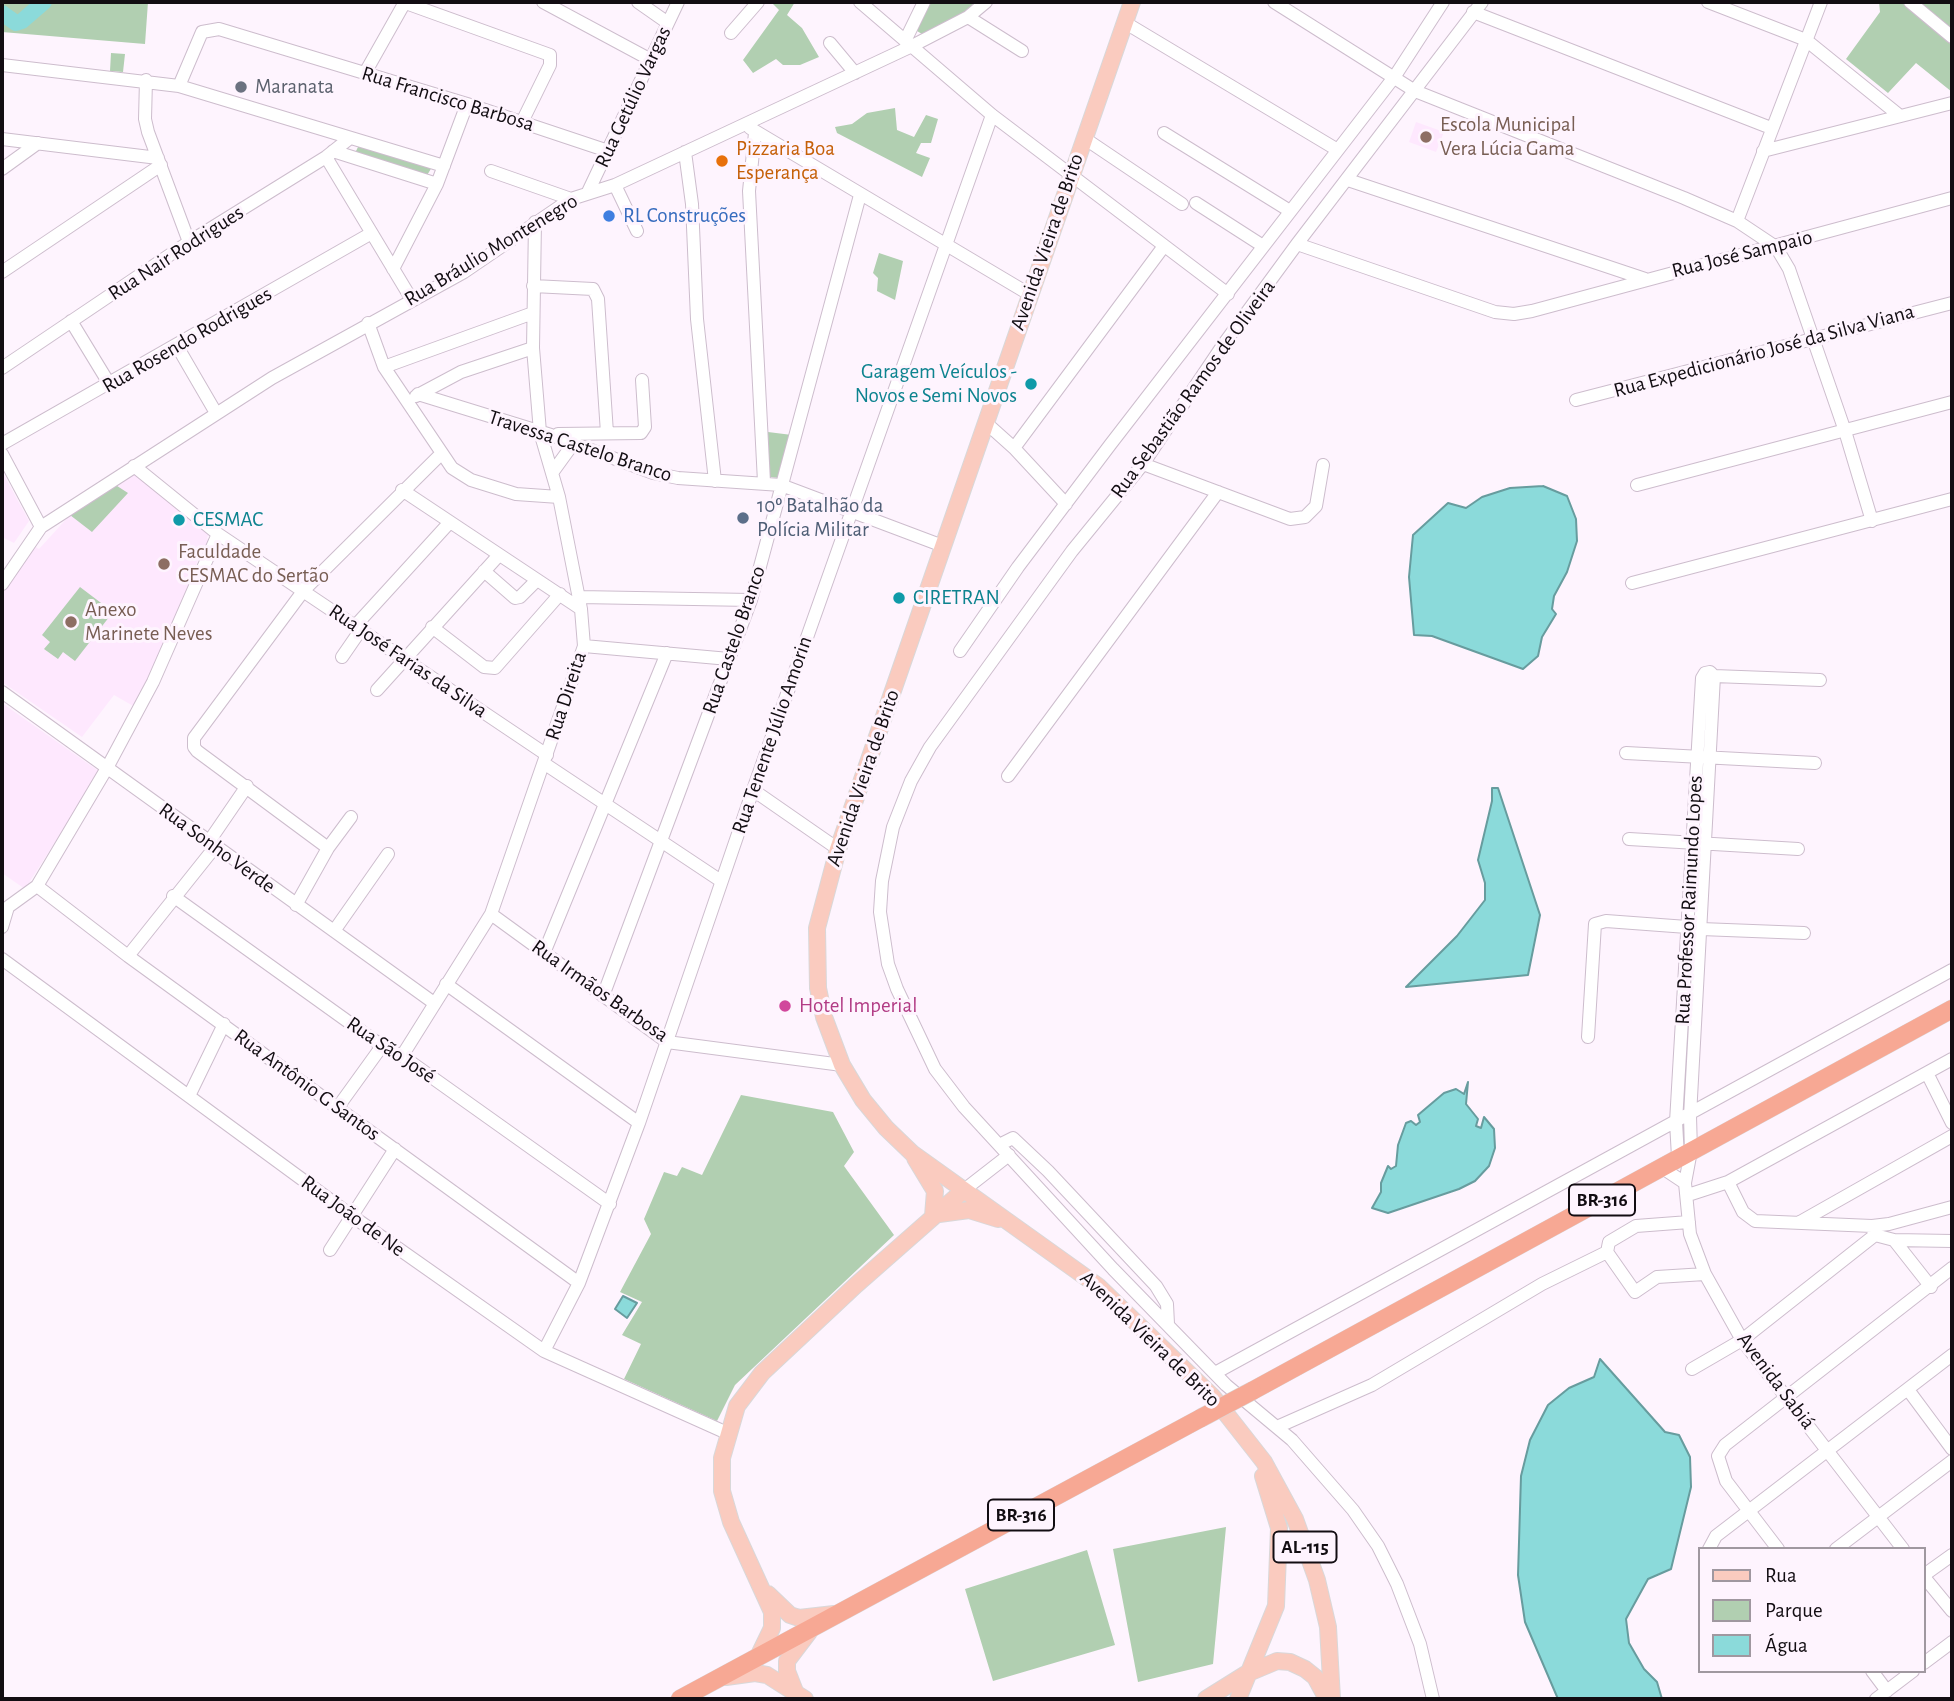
<!DOCTYPE html>
<meta charset="utf-8">
<style>
body{margin:0}
#map{position:relative;width:1954px;height:1701px;overflow:hidden;background:#fef4fe;font-family:"Alegreya Sans",sans-serif}
canvas{display:block}
.frame{position:absolute;inset:0;border:4px solid #120d12;pointer-events:none}
.legend{position:absolute;left:1698px;top:1547px;width:228px;height:126px;box-sizing:border-box;background:#fef4fe;border:2px solid #a098a0;margin:0;padding:9px 12px;list-style:none;font-size:21px;color:#120d12}
.legend li{display:flex;align-items:center;gap:14px;height:35px}
.legend b{width:35px;border:2px solid #a098a0}
</style>
<div id="map">
<canvas width="1954" height="1701"></canvas>
<div class="frame"></div>
<ul class="legend">
<li><b style="height:9px;background:#facbbf"></b>Rua</li>
<li><b style="height:19px;background:#b1cfb1"></b>Parque</li>
<li><b style="height:19px;background:#8bdada"></b>Água</li>
</ul>
</div>
<script>
const c = document.querySelector('canvas').getContext('2d');
c.lineJoin = 'round';
function paint(path, color) {
  c.fillStyle = color;
  c.fill(path, 'evenodd');
}
function poly(rows) {
  const path = new Path2D();
  for (const r of rows) {
    path.moveTo(r[0], r[1]);
    for (let i = 2; i < r.length; i += 2) path.lineTo(r[i], r[i + 1]);
  }
  return path;
}
function strokePath(path, color, width, dash) {
  c.strokeStyle = color;
  c.lineWidth = width;
  c.lineCap = dash ? 'butt' : 'round';
  c.setLineDash(dash || []);
  c.stroke(path);
}
function label(font, color, halo, rows, align = 'center') {
  c.font = font + ' "Alegreya Sans",sans-serif';
  c.lineWidth = 6;
  c.setLineDash([]);
  c.textBaseline = 'middle';
  c.strokeStyle = halo;
  c.fillStyle = color;
  for (const [text, x, y, turn = 0] of rows) {
    c.save();
    c.translate(x, y);
    c.rotate((+turn || 0) * Math.PI / 180);
    c.textAlign = isNaN(turn) ? turn : align;
    if (halo) c.strokeText(text, 0, 0);
    c.fillText(text, 0, 0);
    c.restore();
  }
}
paint(poly([
 [1416,122,1444,132,1436,152,1409,142],
 [136,468,211,530,207,538,211,545,205,553,201,552,166,641,135,707,114,695,82,737,2,682,2,594,34,546,39,549,70,515],
 [4,475,29,521,14,543,2,537],
 [2,703,100,772,25,889,2,873]
]), '#fee8fe');
paint(poly([
 [2,2,148,2,145,44,2,32],
 [771,2,795,2,787,15,802,28,819,57,800,65,783,65,776,59,753,73,743,60,779,10],
 [930,2,975,2,957,19,922,34,917,31],
 [1879,2,1952,2,1952,92,1916,63,1888,93,1846,59,1880,12],
 [111,53,125,54,123,72,110,71],
 [895,108,897,130,914,137,926,115,938,119,931,143,921,143,916,153,930,158,922,177,837,133,835,127,852,124,867,113],
 [359,145,432,167,426,177,354,155],
 [879,253,903,261,895,300,877,291,878,278,873,273],
 [768,432,792,435,780,478,769,477],
 [114,484,128,493,92,532,70,515],
 [80,587,113,612,75,661,63,652,58,659,44,649,50,642,42,635],
 [741,1095,833,1112,854,1152,844,1166,894,1235,735,1385,717,1421,624,1379,641,1344,622,1335,642,1302,620,1292,651,1234,644,1219,664,1172,677,1176,682,1167,702,1175],
 [1226,1527,1213,1664,1138,1682,1113,1549],
 [1087,1550,1115,1645,993,1681,965,1589]
]), '#b1cfb1');
const water = poly([
 [1543,486,1567,496,1576,519,1577,541,1567,572,1554,596,1552,609,1556,614,1542,637,1538,656,1523,669,1432,636,1414,635,1409,577,1413,535,1448,503,1466,508,1482,497,1510,488,1543,486],
 [1492,788,1498,788,1540,915,1528,975,1406,987,1457,936,1485,900,1485,883,1478,860,1492,801,1492,788],
 [1468,1082,1466,1104,1478,1119,1476,1126,1481,1128,1484,1117,1494,1129,1495,1148,1489,1166,1475,1181,1459,1189,1388,1213,1372,1208,1381,1192,1381,1183,1388,1166,1391,1169,1396,1166,1398,1145,1406,1123,1411,1121,1416,1125,1420,1122,1418,1115,1444,1093,1456,1089,1464,1094,1468,1082],
 [623,1296,637,1303,627,1318,615,1309,623,1296],
 [1600,1359,1665,1432,1679,1435,1690,1457,1691,1487,1671,1569,1648,1579,1626,1619,1629,1643,1644,1669,1657,1682,1662,1699,1558,1699,1525,1622,1518,1575,1521,1476,1530,1440,1548,1405,1569,1388,1594,1377,1600,1359]
]);
paint(water, '#8bdada');
strokePath(water, '#679c9e', 2);
strokePath(poly([
 [2,13,16,23,22,21,44,2]
]), '#8bdada', 16);
const minor = poly([
 [403,2,550,55,550,65,522,122],
 [543,2,651,60],
 [638,2,668,23],
 [860,2,992,115,1228,294],
 [1274,2,1415,91,1684,198,1737,221,1776,247,1789,269,1845,431,1872,521],
 [1708,2,1806,40,1900,116],
 [1910,2,1952,37],
 [1473,12,1771,128],
 [968,17,1022,51],
 [1124,22,1336,149],
 [731,33,758,2],
 [905,41,924,2],
 [830,43,855,73],
 [2,65,179,86,444,166],
 [365,73,405,2],
 [146,80,145,119,148,132,189,242],
 [179,86,202,32,219,29,467,104,608,151],
 [750,128,1029,294],
 [755,133,749,191,764,482],
 [1164,133,1290,211],
 [1084,138,1182,204],
 [2,139,158,158],
 [333,151,437,184],
 [1763,151,1952,103],
 [685,152,692,204,697,319,715,481],
 [326,157,412,300],
 [2,169,38,143],
 [491,171,571,199],
 [1348,180,1645,279],
 [615,185,637,231],
 [588,192,678,2],
 [1196,203,1263,246],
 [1737,221,1821,2],
 [1297,244,1495,312,1514,314,1532,311,1952,198],
 [393,269,437,184,467,104],
 [2,272,161,165],
 [533,286,593,289,598,299,607,433],
 [71,321,110,385],
 [368,323,384,367,452,468,471,480,516,494,559,497],
 [177,346,216,413],
 [384,367,533,313],
 [2,368,189,242,326,157,350,138],
 [418,394,551,435,653,473,678,478,781,485,943,546],
 [416,396,461,372,533,348],
 [1576,400,1952,303],
 [985,422,1014,448,1066,504],
 [558,434,641,433,645,427,642,380],
 [2,444,370,234],
 [1014,448,1164,246],
 [2,454,41,527],
 [1143,464,1290,519,1305,517,1316,506,1323,465],
 [134,466,218,534,547,755],
 [552,473,573,444],
 [1637,485,1952,402],
 [402,490,581,609],
 [484,571,515,598,520,597,537,580],
 [1632,583,1952,499],
 [2,584,41,527,272,378,464,272,571,199,615,185,912,46,968,17,986,2],
 [579,597,751,600],
 [356,625,450,522],
 [432,627,484,667,495,668,560,594],
 [584,646,729,659],
 [960,651,1018,567,1110,445,1395,76,1443,2],
 [342,657,362,628],
 [377,690,499,555],
 [2,692,434,1003],
 [1626,753,1815,763],
 [545,764,721,881],
 [1008,776,1218,492],
 [753,790,838,849],
 [1629,839,1798,849],
 [208,843,247,786],
 [328,848,197,751,194,747,194,738,304,590,440,455],
 [37,886,128,956,579,1283],
 [173,896,382,1046,402,1056,610,1204],
 [296,905,328,848,351,817],
 [491,914,667,1042,842,1065],
 [2,927,8,907,37,886,107,768,153,682,218,534],
 [1701,929,1804,933],
 [334,931,388,854],
 [544,953,667,653],
 [128,956,215,847],
 [2,959,352,1216,544,1351,727,1433],
 [446,984,639,1123],
 [603,996,751,600,860,195],
 [1588,1037,1595,924,1606,921,1687,927],
 [402,1056,491,914,584,646,581,609,559,497,540,432,533,348,535,222],
 [1927,1073,1952,1123],
 [189,1096,224,1024],
 [338,1107,382,1046],
 [999,1145,1013,1138,1048,1171,1156,1286,1167,1304,1168,1324],
 [1678,1157,1676,1122,1702,678,1705,673,1710,672,1714,676,1820,680],
 [1661,1167,1685,1183,1690,1234,1705,1274,1742,1340,1903,1549],
 [1728,1182,1743,1212,1755,1221,1872,1226,1889,1224,1952,1207],
 [1685,1183,1691,1151,1690,1116,1714,676],
 [964,1190,1009,1155],
 [1688,1195,1728,1182,1952,1059],
 [1800,1222,1952,1136],
 [1873,1230,1875,1235,1894,1240,1952,1241],
 [1894,1240,1931,1287],
 [330,1250,395,1149],
 [1607,1252,1635,1292,1657,1277,1705,1274],
 [544,1351,579,1283,639,1123,753,790,992,115],
 [1692,1369,1742,1340,1875,1235],
 [1215,1373,1952,970],
 [1909,1391,1952,1449],
 [1277,1427,1372,1385,1542,1284,1607,1252,1609,1242,1636,1226,1689,1222],
 [1709,1549,1716,1536,1952,1355],
 [1778,1549,1726,1481,1718,1456,1725,1445,1952,1268],
 [1836,1549,1952,1461],
 [1924,1575,1952,1555],
 [1924,1577,1952,1611],
 [1924,1663,1952,1642],
 [1872,1671,1887,1691],
 [1433,1699,1420,1644,1397,1584,1378,1546,1353,1510,1292,1440,1226,1385,1113,1269,964,1107,935,1069,897,989,888,964,880,912,882,881,893,827,911,781,930,747,1072,551,1143,464,1223,345,1297,244,1482,2],
 [1876,1699,1913,1671]
]);
const major = poly([
 [1132,2,838,849,817,928,818,988,824,1017,842,1065,863,1100,886,1128,912,1153,1098,1286,1213,1397,1264,1462,1295,1519,1317,1580,1328,1627,1332,1699],
 [915,1158,935,1191,933,1216],
 [939,1214,969,1210,998,1219],
 [768,1594,790,1615,799,1618,834,1614],
 [758,1657,772,1628,772,1612,731,1522,722,1491,722,1458,737,1406,762,1373,856,1285,964,1190],
 [726,1677,755,1673,767,1675,805,1699],
 [796,1694,787,1671,787,1661,809,1632],
 [1206,1699,1246,1674,1277,1661,1290,1662,1305,1669,1315,1677,1327,1699],
 [1238,1699,1276,1606,1279,1528,1263,1476]
]);
const highway = poly([
 [1252,1391,1952,1009],
 [680,1699,1201,1418]
]);
strokePath(minor, '#cdbdcd', 14);
strokePath(major, '#d9d8d9', 18);
strokePath(highway, '#d9d8d9', 19);
strokePath(minor, '#fff', 12);
strokePath(major, '#facbbf', 16);
strokePath(highway, '#f7a894', 18);
const highwayBridge = poly([
 [1201,1418,1252,1391]
]);
strokePath(highwayBridge, '#d9d8d9', 19, []);
strokePath(highwayBridge, '#f7a894', 18);
for (const [x, y, r, color] of [
 [241,87,7,"#6b7280"],
 [1426,137,7,"#8d6e63"],
 [722,161,7,"#e8710a"],
 [609,216,7,"#3f7fe0"],
 [1031,384,7,"#0f9aa8"],
 [743,518,7,"#5c6f8a"],
 [179,520,7,"#0f9aa8"],
 [164,564,7,"#8d6e63"],
 [899,598,7,"#0f9aa8"],
 [71,622,7,"#8d6e63"],
 [785,1006,7,"#d1479c"]
]) {
  const dot = new Path2D();
  dot.arc(x, y, r, 0, 2 * Math.PI);
  c.fillStyle = color;
  c.fill(dot);
  strokePath(dot, '#fef4fe', 2.5);
}
for (const [x, y, w] of [
 [1602,1200,66],
 [1021,1515,66],
 [1305,1547,63]
]) {
  const box = new Path2D();
  box.roundRect(x - w / 2, y - 15.5, w, 31, 5);
  c.fillStyle = '#fef4fe';
  c.fill(box);
  strokePath(box, '#120d12', 2);
}
label('bold 19px', '#120d12', null, [
 ["BR-316",1602,1200],
 ["BR-316",1021,1515],
 ["AL-115",1305,1547]
]);
label('21px', '#5b616d', '#fef4fe', [
 ["Maranata",255,87]
], 'left');
label('21px', '#120d12', '#fef4fe', [
 ["Rua Getúlio Vargas",633,97,-65],
 ["Rua Francisco Barbosa",448,99,17],
 ["Avenida Vieira de Brito",1047,242,-71],
 ["Rua Bráulio Montenegro",491,250,-31],
 ["Rua Nair Rodrigues",176,253,-33],
 ["Rua José Sampaio",1742,254,-14],
 ["Rua Rosendo Rodrigues",187,340,-30],
 ["Rua Expedicionário José da Silva Viana",1764,351,-15],
 ["Rua Sebastião Ramos de Oliveira",1193,389,-54],
 ["Travessa Castelo Branco",580,446,18],
 ["Rua Castelo Branco",734,640,-71],
 ["Rua José Farias da Silva",408,661,34],
 ["Rua Direita",566,696,-72],
 ["Rua Tenente Júlio Amorin",772,735,-71],
 ["Avenida Vieira de Brito",863,778,-71],
 ["Rua Sonho Verde",217,848,36],
 ["Rua Professor Raimundo Lopes",1689,900,-87],
 ["Rua Irmãos Barbosa",600,991,35],
 ["Rua São José",391,1050,34],
 ["Rua Antônio G Santos",307,1085,36],
 ["Rua João de Ne",353,1216,36],
 ["Avenida Vieira de Brito",1150,1339,44],
 ["Avenida Sabiá",1776,1381,53]
]);
label('21px', '#785e54', '#fef4fe', [
 ["Escola Municipal",1440,125],
 ["Vera Lúcia Gama",1440,149],
 ["Faculdade",178,552],
 ["CESMAC do Sertão",178,576],
 ["Anexo",85,610],
 ["Marinete Neves",85,634]
], 'left');
label('21px', '#c56008', '#fef4fe', [
 ["Pizzaria Boa",736,149],
 ["Esperança",736,173]
], 'left');
label('21px', '#366cbe', '#fef4fe', [
 ["RL Construções",623,216]
], 'left');
label('21px', '#0d838f', '#fef4fe', [
 ["Garagem Veículos -",1017,372,"right"],
 ["Novos e Semi Novos",1017,396,"right"],
 ["CESMAC",193,520],
 ["CIRETRAN",913,598]
], 'left');
label('21px', '#4e5e75', '#fef4fe', [
 ["10º Batalhão da",757,506],
 ["Polícia Militar",757,530]
], 'left');
label('21px', '#b23c85', '#fef4fe', [
 ["Hotel Imperial",799,1006]
], 'left');
</script>
